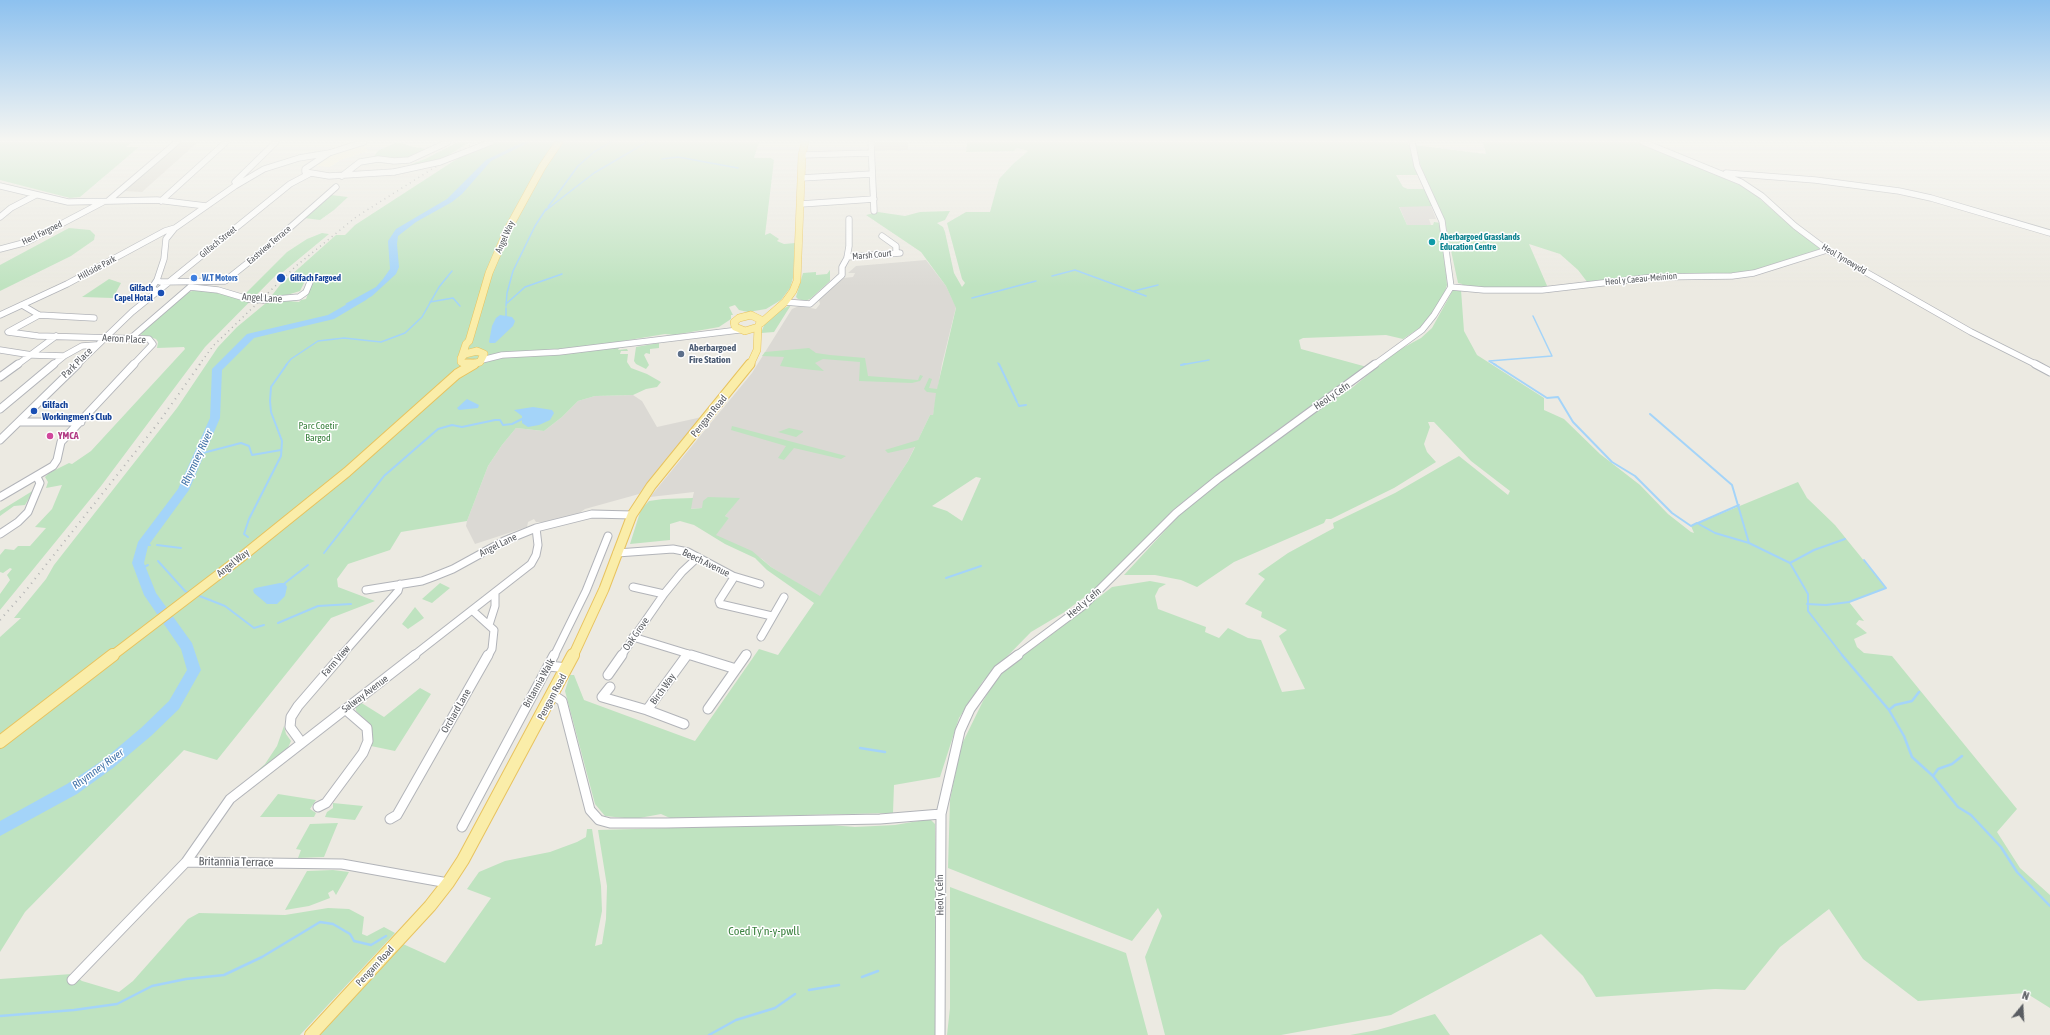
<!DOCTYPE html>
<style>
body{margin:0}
#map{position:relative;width:2050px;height:1035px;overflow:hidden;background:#eceae2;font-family:"Asap Condensed",sans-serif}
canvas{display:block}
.north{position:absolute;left:2002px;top:987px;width:40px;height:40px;-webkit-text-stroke:3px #fff;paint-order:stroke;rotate:18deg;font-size:11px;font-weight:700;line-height:16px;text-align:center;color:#5a5d62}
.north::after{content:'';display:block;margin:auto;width:14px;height:18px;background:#5a5d62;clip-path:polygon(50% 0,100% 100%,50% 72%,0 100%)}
</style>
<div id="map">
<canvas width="2050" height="1035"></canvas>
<div class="north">N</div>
</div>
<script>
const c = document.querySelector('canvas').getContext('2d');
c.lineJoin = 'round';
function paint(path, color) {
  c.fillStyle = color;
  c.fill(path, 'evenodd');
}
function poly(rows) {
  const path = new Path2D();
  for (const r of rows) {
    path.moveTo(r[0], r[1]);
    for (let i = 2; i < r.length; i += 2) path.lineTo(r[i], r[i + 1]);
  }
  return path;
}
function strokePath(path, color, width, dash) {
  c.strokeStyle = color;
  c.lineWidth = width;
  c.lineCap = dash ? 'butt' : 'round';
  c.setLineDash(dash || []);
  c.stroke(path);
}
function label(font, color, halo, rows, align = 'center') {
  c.font = font + ' "Asap Condensed",sans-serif';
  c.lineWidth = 3;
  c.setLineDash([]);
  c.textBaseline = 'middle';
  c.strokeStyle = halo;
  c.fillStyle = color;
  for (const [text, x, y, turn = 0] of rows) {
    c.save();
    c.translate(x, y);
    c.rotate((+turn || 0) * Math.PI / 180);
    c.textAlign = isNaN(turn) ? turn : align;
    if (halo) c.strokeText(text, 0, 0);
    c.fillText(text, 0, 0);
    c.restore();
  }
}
paint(poly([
 [349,142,371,142,363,145,368,151,340,160,330,167,306,165,317,159,312,158,321,152,320,151,340,148,339,146]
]), '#fbf3d8');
paint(poly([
 [1399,206,1431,206,1436,219,1429,219,1431,225,1407,225],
 [926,260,946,286,956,307,942,364,933,415,930,415,908,461,820,597,771,567,762,559,715,535,729,518,725,516,739,498,702,508,690,509,694,492,650,497,752,373,792,309,799,306,816,309,820,304,819,300,843,278,853,277,855,273,848,273,856,266],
 [633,395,642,401,657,427,702,417,639,494,585,509,578,514,545,522,536,522,534,519,528,522,527,527,475,544,466,526,467,521,488,466,502,445,516,428,544,431,562,417,578,401,595,396]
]), '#dbd9d4');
paint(poly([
 [179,142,198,142,142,192,123,191],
 [875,142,908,142,908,150,874,151]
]), '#dcd9d0');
paint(poly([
 [0,142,132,142,126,147,139,147,80,197,70,198,0,180],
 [398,142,410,146,426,149,413,157,395,159,374,156,379,150],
 [458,142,470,142,444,158,402,168,425,159],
 [483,142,759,142,754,158,771,158,774,160,765,235,770,233,779,239,777,241,784,244,795,243,793,278,790,288,781,300,766,309,748,312,739,310,735,305,729,307,733,315,731,315,731,319,719,327,674,335,665,334,623,341,618,350,627,349,628,351,621,351,620,354,628,354,627,362,631,368,647,374,661,382,657,387,646,389,633,395,595,396,578,401,562,417,544,431,516,428,502,445,488,466,467,521,401,532,390,550,348,564,337,579,338,587,375,601,331,618,217,760,184,750,25,912,0,952,0,637,21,618,14,618,46,579,54,565,177,408,218,347,237,327,266,303,289,301,299,302,301,300,306,299,313,280,305,281,300,291,287,295,270,298,280,285,336,235,345,235,355,225],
 [967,142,1408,142,1418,175,1396,175,1403,187,1408,189,1425,189,1433,206,1399,207,1407,225,1433,225,1434,222,1441,223,1447,285,1442,300,1421,327,1403,339,1386,335,1303,338,1299,340,1301,349,1367,367,1283,426,1203,486,1173,510,1102,584,1063,613,1031,632,983,681,959,718,940,777,894,785,893,813,670,818,661,814,634,819,605,816,595,804,565,691,570,675,574,675,584,700,695,741,759,649,778,655,814,603,767,570,755,558,725,544,694,525,680,521,670,524,670,540,630,544,641,509,649,501,663,499,693,498,691,509,702,508,703,501,708,497,740,498,725,516,729,518,716,535,752,551,771,567,820,596,908,461,915,447,888,453,885,450,918,440,930,415,933,415,936,393,927,392,924,389,929,378,932,379,929,388,937,389,956,308,946,286,921,252,866,215,878,212,905,216,920,212,950,211,945,220,937,223,943,227,945,232,954,273,962,287,965,283,962,279,947,223,966,212,990,212,999,179,1013,164,1028,151,1017,148,1014,151,966,152],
 [976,477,981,478,962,521,947,511,932,506],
 [1483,142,1640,142,1749,189,1786,222,1824,250,1748,273,1658,274,1588,283,1578,270,1560,254,1529,244,1548,288,1463,287,1462,284,1458,283,1444,218,1425,181,1415,145,1486,154],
 [331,195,348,197,334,210,320,220,304,218],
 [69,228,90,230,95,235,94,240,71,256,0,291,0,265],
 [322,233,329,234,283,272,279,272,205,347,101,486,0,610,0,594,10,580,7,575,12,569,10,568,3,573,0,572,0,555,5,549,14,550,18,546,30,546,46,528,35,527,52,509,62,485,46,488,48,482,45,477,49,473,69,463,72,464,91,451,185,349,184,347,157,348,158,342,156,339,139,334,188,292,203,289,233,297,246,293,287,252,307,239],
 [830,270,830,281,810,299,805,301,798,299,796,297,803,273,816,272,816,275,827,274],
 [109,279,121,283,113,298,82,297],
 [1453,290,1461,290,1464,331,1477,355,1544,398,1544,410,1564,419,1600,454,1640,485,1668,514,1691,532,1694,533,1691,526,1798,482,1807,498,1835,525,1886,588,1849,602,1864,621,1859,620,1856,624,1867,633,1854,639,1857,647,1864,653,1892,656,2017,809,1997,832,2020,868,2050,895,2050,1008,2026,993,1918,1001,1863,959,1829,909,1780,947,1745,990,1715,989,1596,997,1583,976,1541,934,1391,1015,1281,1035,1165,1035,1145,957,1162,916,1158,908,1132,941,948,868,950,800,961,746,983,701,996,680,1012,663,1046,639,1112,587,1150,581,1166,584,1159,588,1155,596,1158,609,1206,627,1205,632,1219,638,1228,628,1248,638,1261,640,1282,692,1305,689,1279,636,1287,630,1261,617,1262,612,1245,604,1265,579,1258,574,1288,553,1334,528,1333,523,1395,493,1459,456,1508,495,1510,491,1471,461,1434,422,1428,422,1430,427,1424,444,1427,452,1436,462,1394,488,1331,519,1326,519,1324,523,1234,562,1197,587,1181,580,1155,575,1124,575,1184,510,1207,492,1308,416,1353,387,1397,351,1421,338,1432,328],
 [791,305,774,332,761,333,765,323,780,310],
 [659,343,659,348,650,349,650,354,646,353,644,355,649,365,646,369,636,364,634,361,636,347],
 [809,348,816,353,830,355,865,358,868,376,918,380,920,375,923,376,920,381,912,383,859,381,860,362,823,359,815,363,824,371,813,370,780,366,784,357,762,356,765,352],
 [732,426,846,456,841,459,794,448,784,460,778,458,786,446,731,430],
 [789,428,803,431,803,432,796,437,778,432],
 [34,490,25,505,14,506,0,516,0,511],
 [440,583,450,588,432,603,422,599],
 [415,607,424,618,408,629,402,624],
 [420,688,431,694,395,751,371,746,373,735,369,723,356,711,356,706,360,702,384,717],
 [284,726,286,734,291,741,287,750,252,776,265,764,277,746],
 [278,794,316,800,310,809,316,813,314,817,260,817],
 [333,803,363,806,355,820,325,817,327,812,333,808],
 [930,819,935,824,937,955,935,1035,320,1035,403,944,445,963,491,898,467,889,479,872,505,861,550,852,577,842,586,837,587,829,592,829,601,886,602,911,595,946,602,944,606,919,607,886,598,830,819,824,855,827,895,825],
 [338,823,324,857,298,858,301,850,296,849,310,824],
 [333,870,349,872,336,895,333,890,328,893,330,898,309,906,285,910,307,871],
 [950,887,1126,953,1148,1035,947,1035,950,1008],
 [328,908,349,909,364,917,362,934,367,936,384,927,395,933,300,1035,0,1035,0,979,72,974,82,981,119,992,133,981,188,919,199,913,285,915],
 [1435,1014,1450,1035,1350,1035,1377,1030]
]), '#bfe3c0');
paint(poly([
 [523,142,530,142,491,161,462,194,452,202,416,222,398,236,397,244,399,267,396,274,372,296,353,307,345,304,376,287,383,279,390,269,388,241,396,229,447,199,486,160],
 [500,315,512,317,515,321,513,326,495,343,490,343,489,342,492,326,496,318],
 [467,399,479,405,478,408,459,410,457,408],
 [533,407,552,410,554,413,550,420,539,425,528,427,522,423,522,416,514,410],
 [280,583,285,583,287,587,285,596,277,604,267,604,254,593,253,590,255,588]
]), '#a4d4f9');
strokePath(poly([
 [662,159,678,157,738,168],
 [548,207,578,166,594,152,611,142],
 [545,211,594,173,647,142],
 [1052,276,1075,270,1146,296],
 [1134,291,1158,285],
 [972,298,1036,281],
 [430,302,453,298,460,306],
 [506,304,525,287,562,274],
 [506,306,507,293,513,271,535,226,546,209],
 [506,308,506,316],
 [998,363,999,365],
 [286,365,291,359,318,341,344,338,381,342,405,333,422,317,439,287,452,271],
 [1181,365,1209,360],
 [1496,365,1489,361,1552,356,1533,316]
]), '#a4d4f9', 1.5);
strokePath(poly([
 [999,364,1017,402],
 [1494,364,1547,398,1558,397,1573,422,1612,462,1635,476,1672,513,1691,526,1697,523,1715,533,1749,543,1790,563,1808,594,1808,611,1843,656],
 [1181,365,1185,364],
 [1018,404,1019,406,1026,405],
 [1650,414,1732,485,1749,543],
 [199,454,241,443,249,446,252,455,281,450],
 [1698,523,1739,505],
 [248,537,244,534,249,519,281,456,282,441,271,412,270,401,271,387,287,364],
 [142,545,150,545],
 [157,545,181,548],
 [324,553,384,476,438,429,452,425,462,427,495,420,500,420,503,425,512,424,522,419],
 [158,561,185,591,189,593],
 [1790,563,1814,550,1845,539],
 [140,569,148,565],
 [946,578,981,566],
 [285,583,308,565],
 [197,595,225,606,254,628,264,625],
 [1807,604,1826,605,1849,602,1886,588,1864,560],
 [278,623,318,606,351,604]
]), '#a4d4f9', 2);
strokePath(poly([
 [1842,655,1889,710,1904,736,1912,757,1933,776,1958,807,1971,815,2001,847,2017,872,2050,906],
 [1889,710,1895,705,1912,701,1919,692],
 [860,748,885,752],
 [1933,776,1938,769,1952,764,1962,756],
 [862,977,878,971],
 [809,990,839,985],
 [0,1016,74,1010,117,1004,152,986,186,979,224,975,262,957,320,922,333,924,350,934,354,941,371,945,386,936],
 [709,1035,736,1020,775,1008,795,994]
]), '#a4d4f9', 2.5);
paint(poly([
 [363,295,368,298,366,300,334,319,254,338,222,370,220,418,189,490,148,546,144,563,156,593,192,643,201,670,179,709,151,736,113,768,77,794,0,836,0,821,67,784,103,760,141,728,169,701,187,670,181,649,144,595,132,563,138,542,178,489,210,418,212,369,247,334,328,315,363,295]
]), '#a4d4f9');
const minorFar2 = poly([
 [871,142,874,211],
 [1643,142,1741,182,1762,196,1795,226,1827,250,1971,332,2037,365],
 [329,153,305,169,305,172,329,176,394,172],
 [802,155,871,153],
 [1726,173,1815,180,1899,191,1931,198,2050,233],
 [342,176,360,162,378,159,394,161,409,160,448,142],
 [801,178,872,174],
 [235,182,276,142],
 [0,186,68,202,157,200,206,206],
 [108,201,177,142],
 [161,201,226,142],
 [801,204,874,199],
 [0,217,11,208,36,195],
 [882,236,896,246,896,253],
 [0,249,27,242,103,202],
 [847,257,900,253],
 [157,280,160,282,225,281,269,246,336,187],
 [1451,287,1484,290,1542,290,1654,277,1732,276,1754,273,1827,250],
 [158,291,153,289,153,286,157,280,164,259,166,239,174,229],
 [264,300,299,297,306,292,310,282],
 [785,302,810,304,842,275,842,267,847,258,849,246,849,219],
 [22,305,39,315,94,318],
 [0,315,67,284,165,231,175,228,235,186,264,169,299,158,329,153,364,142],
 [39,315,8,332,38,336,149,339,153,344,133,365],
 [131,338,190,287,218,290,248,299],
 [0,350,32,355,64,356],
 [482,360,502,355,559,352,739,330],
 [17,365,56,336],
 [53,365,64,356,82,346,96,345],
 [77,365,132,312,290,184,309,174],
 [1374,365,1422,330,1434,315,1451,287,1442,221,1417,166,1412,142]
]);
const minorFar1 = poly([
 [2035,364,2050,372],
 [0,377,18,364],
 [0,409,54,364],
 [19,422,81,422],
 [0,440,78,364],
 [0,497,53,466,57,460,61,442,134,364],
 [0,534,18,522,28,512,40,483,37,477],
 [617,553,673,549,688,552,733,576,733,579,719,601,720,604,772,616],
 [733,576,760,584],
 [366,590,422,581,433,577,453,569,504,541,536,528,592,514,632,515],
 [664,594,682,572,698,557],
 [473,611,494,630,492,649,488,656],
 [489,625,495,606,495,593],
 [633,637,695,656],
 [761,637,784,597],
 [341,656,398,591,400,584],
 [413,656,531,564,536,555,538,545,536,528],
 [554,656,586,591,608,536],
 [621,656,664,594,633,587],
 [686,656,688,654],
 [745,656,747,654],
 [1016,656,1083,606,1176,513,1218,479,1375,364]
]);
const minor = poly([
 [691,655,736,669],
 [549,666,567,668],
 [608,675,622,655],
 [610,687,602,697,647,710],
 [553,695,562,701,590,810,599,820,610,823,666,823,880,819,941,814],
 [708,709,746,655],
 [684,724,647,710,687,655],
 [301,742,290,727,291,717,298,706,342,655],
 [318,807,326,803,363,753,368,741,367,728,345,709],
 [390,819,397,815,488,655],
 [462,827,554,655],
 [186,862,230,799,415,655],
 [72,980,186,862,342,864,448,883],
 [940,1035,941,814,960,731,970,709,998,670,1018,655]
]);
const majorFar2 = poly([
 [751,315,761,320,758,327,745,331,735,327,734,322,739,318,751,315],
 [761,323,785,302,793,291,797,281,802,155,805,142],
 [477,351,484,354,480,362,468,365,461,362,461,358,465,354,477,351],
 [462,356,466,344,469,341,489,273,507,231,542,167,559,142],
 [473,365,475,364],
 [750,365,757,350,758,327]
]);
const majorFar1 = poly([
 [466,364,471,364],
 [112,656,239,559,347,472,457,374,474,364],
 [573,656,604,589,632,515,651,486,750,364]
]);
const major = poly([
 [0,742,113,655],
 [311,1035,430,906,448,883,463,860,573,655]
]);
strokePath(minorFar2, '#b2b4b9', 7);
strokePath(minorFar1, '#b2b4b9', 9);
strokePath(minor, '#b2b4b9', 11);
strokePath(majorFar2, '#e8c35f', 8);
strokePath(majorFar1, '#e8c35f', 11);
strokePath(major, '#e8c35f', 14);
strokePath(minorFar2, '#fff', 5.5);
strokePath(minorFar1, '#fff', 7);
strokePath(minor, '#fff', 9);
strokePath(majorFar2, '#faeda9', 7);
strokePath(majorFar1, '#faeda9', 9);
strokePath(major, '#faeda9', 12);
strokePath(poly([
 [199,365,213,346,296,266,356,217,475,142]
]), '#b2b3b3', 1.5, [1, 4]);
strokePath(poly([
 [0,620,23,594,159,422,200,364]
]), '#b2b3b3', 2, [1, 5]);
const minorBridge = poly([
 [394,172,440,162,491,142],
 [248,299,264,300]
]);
strokePath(minorBridge, '#b2b4b9', 7, []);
strokePath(minorBridge, '#fff', 5.5);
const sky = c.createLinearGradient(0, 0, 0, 287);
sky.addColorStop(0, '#8dc1ef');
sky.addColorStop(0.49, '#f6f6f2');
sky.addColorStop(1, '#f6f6f200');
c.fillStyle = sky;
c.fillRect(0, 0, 2050, 287);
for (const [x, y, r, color] of [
 [1432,242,4,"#0f9aa8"],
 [194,278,4,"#3f7fe0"],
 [281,278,5,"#1a4fb4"],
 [161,293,4,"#1a4fb4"],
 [681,354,4,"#5c6f8a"],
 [34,411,4,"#1a4fb4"],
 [50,436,4,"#d1479c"]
]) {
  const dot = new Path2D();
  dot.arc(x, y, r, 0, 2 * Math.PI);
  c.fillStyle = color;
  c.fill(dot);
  strokePath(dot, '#fff', 1.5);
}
label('9px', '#5a5d62', '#fff', [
 ["Heol Fargoed",42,233,-26],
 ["Angel Way",505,237,-66],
 ["Gilfach Street",218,242,-39],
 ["Eastview Terrace",269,245,-40],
 ["Marsh Court",872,255,-5],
 ["Heol Tynewydd",1844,259,31],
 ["Hillside Park",97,268,-28],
 ["Heol y Caeau-Meinion",1641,279,-5]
]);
label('bold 9px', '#0d838f', '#fff', [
 ["Aberbargoed Grasslands",1440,237],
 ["Education Centre",1440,247]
], 'left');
label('bold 9px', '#366cbe', '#fff', [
 ["W.T Motors",202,278]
], 'left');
label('bold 9px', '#164399', '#fff', [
 ["Gilfach Fargoed",290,278],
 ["Gilfach",153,288,"right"],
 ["Capel Hotal",153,298,"right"]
], 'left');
label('10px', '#5a5d62', '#fff', [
 ["Angel Lane",262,298,3],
 ["Aeron Place",124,339,3],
 ["Park Place",77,363,-45],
 ["Heol y Cefn",1332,396,-34],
 ["Pengam Road",709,416,-51],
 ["Angel Lane",498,545,-26],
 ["Angel Way",233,563,-38],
 ["Beech Avenue",706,563,26],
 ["Heol y Cefn",1084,603,-40],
 ["Oak Grove",636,634,-55],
 ["Farm View",336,661,-49],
 ["Britannia Walk",539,683,-61],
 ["Birch Way",663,689,-54],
 ["Salway Avenue",365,694,-37],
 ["Pengam Road",552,697,-62],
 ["Orchard Lane",456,711,-60],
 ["Heol y Cefn",940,895,-91],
 ["Pengam Road",375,966,-47]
]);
label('bold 10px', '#4e5e75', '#fff', [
 ["Aberbargoed",689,348],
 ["Fire Station",689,360]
], 'left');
label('bold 10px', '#164399', '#fff', [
 ["Gilfach",42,405],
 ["Workingmen's Club",42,417]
], 'left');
label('10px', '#3a813e', '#fff', [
 ["Parc Coetir",318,426],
 ["Bargod",318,438]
]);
label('bold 10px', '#b23c85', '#fff', [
 ["YMCA",58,436]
], 'left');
label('italic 11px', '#4374aa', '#fff', [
 ["Rhymney River",197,458,-65],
 ["Rhymney River",98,769,-36]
]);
label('12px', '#5a5d62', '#fff', [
 ["Britannia Terrace",236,862,1]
]);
label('12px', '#3a813e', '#fff', [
 ["Coed Ty'n-y-pwll",764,931]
]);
</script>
